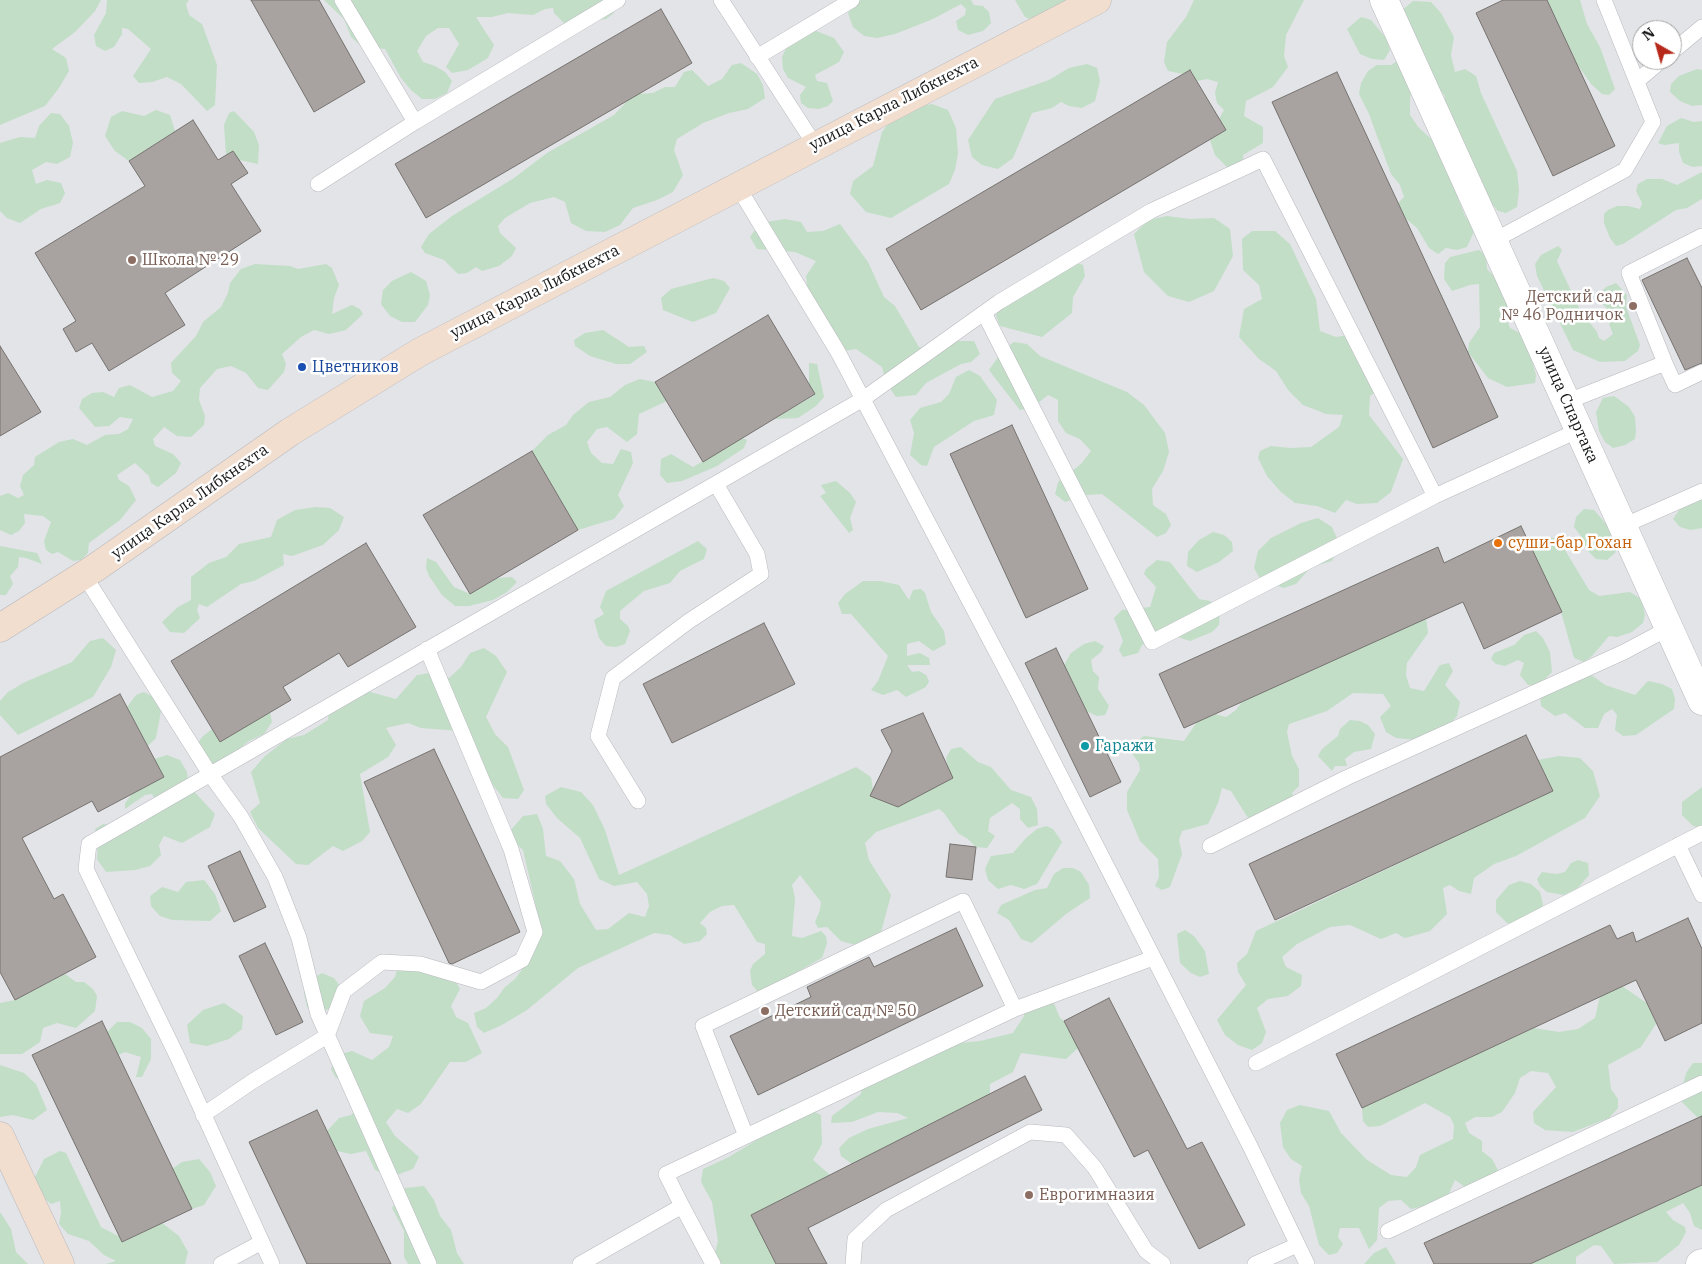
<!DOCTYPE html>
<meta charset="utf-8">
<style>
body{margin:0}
#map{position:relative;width:1702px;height:1264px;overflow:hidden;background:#e2e4e8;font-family:"IBM Plex Serif",serif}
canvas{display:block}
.north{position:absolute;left:1632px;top:20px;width:50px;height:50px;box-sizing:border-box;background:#fff;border:1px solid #a2a2a3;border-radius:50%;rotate:322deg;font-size:14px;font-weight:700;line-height:20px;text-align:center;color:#161718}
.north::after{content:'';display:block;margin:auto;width:18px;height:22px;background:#b62819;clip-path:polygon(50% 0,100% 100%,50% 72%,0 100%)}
</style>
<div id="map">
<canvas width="1702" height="1264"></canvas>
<div class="north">N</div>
</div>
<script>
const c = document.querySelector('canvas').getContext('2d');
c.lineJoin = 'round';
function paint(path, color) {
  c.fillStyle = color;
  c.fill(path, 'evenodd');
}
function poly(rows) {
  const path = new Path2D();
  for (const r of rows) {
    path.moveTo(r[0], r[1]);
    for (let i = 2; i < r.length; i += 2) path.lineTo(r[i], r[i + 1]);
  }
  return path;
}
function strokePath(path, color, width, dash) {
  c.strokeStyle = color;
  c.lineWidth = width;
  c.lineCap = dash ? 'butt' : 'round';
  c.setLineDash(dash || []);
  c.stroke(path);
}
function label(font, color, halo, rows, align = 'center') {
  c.font = font + ' "IBM Plex Serif",serif';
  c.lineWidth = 5;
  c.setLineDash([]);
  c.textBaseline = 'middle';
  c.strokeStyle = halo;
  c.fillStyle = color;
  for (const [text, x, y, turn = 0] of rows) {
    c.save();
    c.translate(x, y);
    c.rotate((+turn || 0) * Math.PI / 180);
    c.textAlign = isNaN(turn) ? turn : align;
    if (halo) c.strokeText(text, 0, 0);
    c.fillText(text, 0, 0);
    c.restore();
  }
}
paint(poly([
 [0,0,101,0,95,11,75,32,52,49,66,58,69,71,59,88,45,106,0,125],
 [107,0,189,0,186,4,189,15,202,24,217,65,215,105,207,111,181,84,167,77,152,82,139,83,133,76,151,49,128,29,122,28,122,34,114,47,105,51,96,46,94,35,106,13],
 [324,0,614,0,612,4,614,13,606,19,598,20,586,10,585,20,565,24,554,13,553,8,545,9,533,15,508,13,492,17,476,17,494,45,488,58,468,70,452,73,446,67,459,44,449,28,438,28,426,36,417,51,423,62,435,66,445,72,452,81,447,93,435,99,422,99,411,90,401,78,385,49,361,46,351,37,344,19],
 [858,0,971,0,974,5,983,6,989,12,991,23,983,31,968,35,958,30,956,21,965,15,966,9,961,4,933,19,895,34,877,38,864,36,853,27,848,13],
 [1015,0,1077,0,1035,21,1025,17],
 [1194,0,1304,0,1286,35,1284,56,1288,67,1273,87,1246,101,1244,116,1263,127,1263,143,1243,155,1244,168,1233,173,1215,155,1210,140,1226,130,1219,119,1224,110,1217,103,1215,93,1218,82,1207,79,1197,81,1190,70,1183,74,1168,71,1164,62,1167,42,1186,17],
 [1547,0,1580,0,1587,24,1600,47,1615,89,1609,95,1602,94,1591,84,1577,64],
 [1413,1,1431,2,1441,13,1454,37,1451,55,1455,72,1465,69,1476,76,1481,93,1517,171,1519,190,1517,207,1506,213,1498,211,1483,194,1441,111,1445,96,1437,87,1401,11],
 [1361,17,1371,20,1386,38,1390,50,1384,60,1372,59,1360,54,1347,29],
 [811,29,834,38,844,52,839,62,815,75,817,81,827,83,833,101,828,106,819,109,808,108,801,103,800,95,806,87,788,78,783,69,782,57,788,44],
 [1399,60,1414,80,1410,98,1410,115,1419,128,1437,144,1454,175,1454,188,1465,216,1475,229,1467,247,1457,250,1446,248,1438,254,1429,248,1417,228,1405,218,1398,203,1404,197,1400,185,1391,174,1369,114,1359,94,1361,83,1368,71,1377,65,1391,65],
 [741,63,757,74,763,85,765,98,748,109,729,113,703,123,677,139,674,150,683,175,673,192,657,200,633,208,620,225,605,232,586,231,571,223,565,202,554,197,530,203,505,218,498,226,500,233,516,248,512,256,499,266,482,271,476,267,467,273,458,274,444,260,425,253,421,247,429,234,452,216,514,178,547,153,614,115,628,100,639,94,653,93,665,87,675,87,684,72,692,70,708,86,722,79,732,65],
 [1087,64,1097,68,1100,81,1095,101,1082,108,1069,106,1061,102,1052,108,1032,113,1013,158,998,169,982,165,972,157,968,140,995,99,1049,80,1069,68],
 [1697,69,1702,70,1702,105,1692,106,1680,101,1670,92,1671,84,1679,76],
 [932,104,948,110,956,128,958,153,955,170,949,184,891,218,866,212,850,194,853,181,873,166,882,132,892,119,909,108],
 [156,110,170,115,175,131,129,161,115,151,105,136,111,117,122,111,144,116],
 [234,111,254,132,259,145,258,164,239,160,233,151,226,155,224,125,229,113],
 [51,113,60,114,69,126,73,143,70,157,57,164,46,162,32,170,36,184,47,180,61,183,65,193,60,203,41,209,20,223,7,218,0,211,0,143,20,137,35,138,39,126],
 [1681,118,1694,122,1702,121,1702,166,1693,167,1683,163,1679,152,1679,143,1664,145,1658,143,1667,126],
 [1702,172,1702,199,1687,208,1676,210,1623,244,1616,246,1610,238,1604,223,1604,214,1608,210,1617,206,1628,206,1640,209,1642,203,1636,191,1638,184,1647,179,1662,179,1677,185],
 [1167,216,1190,219,1214,218,1230,229,1233,256,1214,291,1189,302,1168,296,1144,272,1134,234,1148,220],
 [785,219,801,222,807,232,823,231,840,224,868,262,884,297,895,306,919,347,932,349,955,341,974,341,980,354,971,362,961,364,926,383,916,395,896,397,886,383,882,367,856,349,838,352,822,326,825,315,809,303,806,276,816,261,795,252,757,249,750,237,760,223],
 [1252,231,1275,231,1290,244,1316,299,1320,331,1336,337,1348,335,1381,388,1370,396,1369,415,1403,459,1391,492,1377,503,1357,504,1346,500,1335,513,1317,506,1295,503,1281,492,1267,476,1258,458,1260,451,1271,446,1291,448,1311,447,1339,427,1343,415,1326,414,1303,405,1288,390,1276,371,1259,359,1239,337,1244,309,1262,299,1259,285,1243,270,1242,239],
 [1558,246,1562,250,1557,261,1580,310,1597,332,1599,338,1604,341,1613,334,1609,324,1612,314,1601,302,1599,294,1606,287,1616,283,1627,295,1626,307,1640,345,1638,351,1625,361,1600,362,1573,350,1537,276,1535,264,1541,255],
 [1479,250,1486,255,1487,269,1497,279,1512,306,1505,314,1510,328,1520,333,1527,344,1536,375,1535,383,1507,387,1488,378,1468,352,1469,343,1480,327,1479,284,1470,285,1452,291,1444,279,1445,263,1450,257],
 [1069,260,1083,265,1085,276,1073,297,1072,313,1042,337,1000,326,996,316,999,302],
 [255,264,290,266,298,269,326,264,332,268,339,285,334,298,332,314,352,305,360,309,363,314,346,330,329,334,314,330,301,337,282,354,286,364,284,372,268,390,258,388,246,373,231,366,217,369,200,388,199,400,205,416,204,425,191,437,177,436,164,427,153,439,155,446,173,454,181,463,176,473,158,487,151,483,149,476,135,463,117,475,119,480,129,486,136,500,120,520,89,543,88,553,81,560,73,561,58,552,52,554,46,550,44,541,51,522,43,516,24,514,25,523,19,531,11,535,0,530,0,496,8,493,18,498,24,495,20,486,23,475,34,465,35,457,59,442,73,439,87,445,105,435,119,434,128,429,133,419,120,417,109,426,95,427,79,408,82,399,92,393,103,392,114,397,119,388,130,385,152,397,173,391,181,381,172,373,171,363,196,336,203,322,221,307,228,293,230,283,241,269],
 [411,272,426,281,430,295,428,305,415,322,402,322,390,316,381,304,383,290,392,281],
 [713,278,724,281,730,288,716,313,693,322,663,310,661,298,671,289],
 [603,330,629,347,644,346,647,352,630,364,616,364,590,356,575,346,574,340,585,333],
 [1014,342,1027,344,1040,356,1127,392,1144,405,1165,433,1169,452,1163,471,1152,489,1153,505,1166,514,1171,525,1166,533,1157,537,1102,494,1086,495,1065,502,1055,494,1058,482,1081,464,1091,451,1080,439,1066,433,1058,421,1058,400,1048,395,1032,408,1020,410,995,378,989,370,1003,350],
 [809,363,817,364,824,397,816,406,798,418,774,419,815,395,809,384],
 [969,370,980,376,997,400,994,415,974,421,934,447,927,466,921,465,910,455,914,433,910,420,920,408,941,402,949,394,956,377],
 [640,379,655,382,667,401,639,414,637,434,627,442,607,427,597,429,587,442,591,453,602,463,613,464,621,449,631,452,633,463,618,495,624,506,614,519,578,530,532,451,548,435,566,425,573,415,589,402,610,397,625,385],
 [1614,396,1629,407,1635,417,1636,431,1635,439,1625,445,1613,448,1605,442,1599,431,1596,412,1603,398],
 [742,438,747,440,744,448,717,466,682,481,667,483,660,475,661,459,671,454,693,467],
 [836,481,850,493,856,502,850,518,853,530,849,533,820,496,826,493,821,485],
 [1702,492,1702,528,1691,530,1680,527,1673,519,1682,506],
 [316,507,330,508,344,517,339,530,323,545,292,556,283,554,284,565,254,581,241,584,207,607,199,604,197,610,200,618,184,633,170,632,162,622,178,607,191,600,191,577,209,563,226,557,239,544,271,537,277,520,295,510],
 [1584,509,1594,510,1612,531,1616,552,1607,560,1596,559,1587,550,1581,536,1574,527,1576,517],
 [1318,518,1332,527,1340,545,1332,561,1311,567,1296,584,1283,588,1259,577,1254,568,1258,551,1271,538,1301,523],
 [1213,532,1224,535,1232,542,1233,551,1219,562,1197,572,1187,566,1188,552,1199,540],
 [1546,537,1555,538,1562,545,1589,590,1599,596,1630,592,1641,599,1645,615,1643,623,1632,632,1617,637,1609,636,1592,656,1584,662,1574,658,1561,612,1531,548],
 [698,541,707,549,704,559,680,571,670,583,644,591,620,611,620,619,628,626,630,631,625,644,616,647,606,646,599,638,594,620,604,614,600,607,606,591],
 [0,546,37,553,42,564,26,558,19,557,18,567,10,576,13,584,6,595,0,595],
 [427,558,436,562,454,587,470,594,498,578,512,577,517,582,507,592,493,600,469,606,455,606,442,595,429,576,426,568],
 [1157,560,1170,562,1199,599,1210,601,1220,607,1219,625,1212,632,1190,641,1168,634,1142,645,1138,653,1123,657,1119,650,1123,641,1114,618,1122,610,1150,607,1156,587,1144,574,1146,569],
 [863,581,880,581,899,585,909,600,913,590,921,589,925,593,931,612,944,631,946,644,933,651,919,641,907,644,907,656,920,653,929,658,930,665,907,665,912,672,919,671,926,675,929,681,926,687,906,697,897,690,883,695,871,690,878,681,888,656,851,614,842,614,838,603,845,594],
 [1426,618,1428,633,1407,663,1406,675,1410,688,1424,691,1440,665,1449,663,1453,671,1445,685,1460,702,1457,716,1446,729,1427,741,1396,738,1386,732,1380,717,1391,706,1383,694,1353,693,1327,711,1289,724,1287,732,1292,756,1299,769,1299,786,1292,793,1296,803,1248,818,1231,791,1222,788,1218,803,1208,824,1182,831,1179,840,1182,854,1170,887,1162,890,1155,886,1159,877,1158,859,1140,841,1127,810,1127,792,1140,770,1139,763,1131,752,1137,741,1144,736,1184,741,1197,722,1215,714,1226,717,1236,710,1242,702],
 [1536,631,1543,638,1550,652,1552,672,1539,685,1528,685,1520,675,1524,663,1518,660,1505,666,1496,664,1491,659,1494,653,1514,645,1524,635],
 [103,638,116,650,111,667,93,697,18,735,0,715,0,701,8,692,25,682,72,662,90,641],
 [1095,641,1104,646,1101,652,1091,660,1093,671,1099,677,1098,689,1109,706,1105,715,1097,716,1086,711,1064,665,1071,653,1084,644],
 [484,648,496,656,507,672,486,717,495,734,508,747,524,790,518,799,503,798,474,761,461,731,421,728,408,723,386,728,396,745,388,757,360,774,370,832,362,841,343,851,333,846,308,865,296,864,258,828,250,812,260,803,251,772,265,756,287,739,304,735,328,720,330,705,359,689,396,699,417,675,437,672,449,678,461,667,470,653],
 [1590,674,1605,685,1635,695,1648,681,1662,684,1672,689,1675,699,1674,709,1636,735,1623,736,1615,730,1617,715,1612,709,1604,714,1598,728,1585,728,1565,713,1555,716,1541,706,1540,697],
 [144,692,157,699,161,711,156,738,148,746,127,707,136,695],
 [270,712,272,722,264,734,249,741,221,763,205,767,193,763,194,749,202,737,212,729,220,742],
 [1350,720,1360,721,1368,725,1375,734,1371,749,1354,752,1345,759,1347,766,1335,766,1332,771,1318,756,1322,749,1338,736,1340,729],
 [961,747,978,762,991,767,1011,790,1031,797,1037,809,1038,825,1028,828,1020,819,1020,809,1012,803,990,818,988,831,995,836,987,848,976,847,968,839,958,833,944,813,939,809,876,832,865,843,869,860,891,895,881,932,863,947,841,941,827,927,818,928,815,922,820,910,821,902,800,875,792,885,795,898,792,936,802,938,821,931,826,936,827,943,822,958,759,993,752,985,750,971,753,964,765,954,765,944,757,942,734,905,722,906,710,912,700,923,706,928,707,934,700,941,684,944,670,935,654,933,578,968,527,1010,502,1025,484,1033,477,1027,474,1013,486,1008,498,997,504,988,515,979,526,964,540,924,523,850,514,842,510,831,523,816,537,814,543,829,546,856,560,861,574,879,580,904,596,930,608,929,629,913,645,917,649,906,647,894,637,882,614,886,599,879,580,838,557,818,546,804,545,796,561,787,581,792,593,805,605,830,619,875,856,767,871,777,873,790,870,796,898,807,948,768,946,758,951,749],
 [167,755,180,760,187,772,189,786,215,814,210,827,182,843,164,836,159,845,161,855,150,866,135,870,106,872,97,859,98,843,95,829,103,824,119,826,136,817,143,823,156,814,158,804,152,794,145,795,125,809,125,803,132,794,164,777,154,759],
 [1559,756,1580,758,1593,771,1600,796,1585,818,1516,856,1494,864,1474,878,1471,894,1459,891,1450,885,1443,888,1447,914,1430,931,1405,938,1396,933,1381,939,1350,925,1330,927,1297,944,1282,957,1286,967,1302,975,1301,986,1288,996,1268,999,1257,1008,1266,1032,1262,1043,1252,1050,1238,1045,1225,1035,1217,1020,1246,985,1238,972,1237,963,1247,954,1256,931,1552,791,1538,760],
 [1702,787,1702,830,1692,825,1682,815,1682,802],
 [1046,826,1053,829,1062,842,1037,884,1024,889,1011,885,998,889,988,880,985,869,991,856,1013,853,1026,838,1037,829],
 [1578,860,1588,863,1589,875,1578,888,1564,895,1547,892,1540,886,1537,879,1542,872,1556,874,1565,872,1571,863],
 [1063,868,1073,868,1081,872,1089,885,1090,898,1066,914,1032,943,1021,939,1009,920,997,913,1001,905,1035,890,1047,888,1054,874],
 [204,880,215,894,221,911,210,921,172,920,160,916,151,906,150,896,162,887,178,892,186,882],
 [1520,881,1531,884,1540,892,1543,904,1540,916,1522,926,1507,923,1496,912,1496,900,1509,885],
 [1185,930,1194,936,1205,951,1209,974,1200,977,1191,973,1180,963,1177,934],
 [399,963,451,973,460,989,451,1006,456,1017,468,1023,482,1053,466,1062,450,1062,421,1104,408,1113,397,1109,386,1122,395,1136,419,1157,413,1169,391,1177,375,1170,366,1151,351,1154,337,1151,327,1131,339,1118,351,1115,359,1107,361,1092,346,1079,336,1078,331,1069,336,1055,352,1051,372,1060,389,1047,393,1036,370,1033,360,1016,364,1001,385,988,395,977],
 [322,973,334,978,344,991,339,1004,318,1014,307,1007,304,993,309,981],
 [65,974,76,982,84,982,93,989,97,996,95,1011,76,1028,57,1023,43,1028,40,1042,22,1054,0,1054,0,1003,15,1000],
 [1622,986,1648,1004,1656,1024,1641,1047,1608,1065,1611,1089,1618,1099,1618,1108,1609,1118,1573,1132,1545,1130,1534,1123,1533,1112,1556,1087,1548,1073,1531,1071,1520,1078,1515,1093,1502,1112,1492,1117,1475,1117,1465,1123,1469,1133,1482,1141,1482,1151,1492,1159,1498,1170,1493,1176,1471,1191,1455,1180,1448,1196,1425,1206,1411,1209,1401,1200,1388,1201,1379,1208,1377,1240,1369,1249,1359,1228,1340,1228,1338,1237,1343,1244,1337,1253,1329,1255,1319,1245,1309,1206,1301,1193,1299,1179,1302,1166,1291,1159,1283,1147,1280,1123,1287,1110,1300,1105,1329,1111,1341,1133,1367,1160,1391,1175,1407,1177,1416,1167,1420,1155,1453,1139,1454,1125,1450,1117,1425,1103,1380,1126,1368,1127,1363,1121,1362,1108,1534,1028,1559,1032,1578,1029,1595,1018,1600,996],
 [1030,995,1051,996,1060,1018,1064,1021,1078,1048,1066,1059,1021,1053,1013,1072,990,1084,990,1094,852,1164,841,1156,839,1148,849,1138,868,1129,908,1118,897,1113,878,1112,852,1122,831,1123,832,1116,861,1094,862,1081,939,1045,980,1041,1013,1033,1024,1016,1024,1006],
 [224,1003,243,1016,242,1029,229,1039,207,1046,190,1043,187,1025,203,1010],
 [117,1022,130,1022,142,1028,151,1039,151,1059,142,1077,136,1077,141,1057,125,1052,118,1055,107,1032],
 [1693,1063,1702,1063,1702,1126,1698,1118,1682,1102,1681,1093,1686,1073],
 [0,1065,24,1073,36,1084,47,1110,33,1120,13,1115,0,1117],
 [794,1106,807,1108,821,1115,822,1144,813,1160,830,1175,751,1215,776,1264,712,1264,718,1241,712,1202,701,1182,703,1169,729,1157,755,1141,772,1124,780,1110],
 [60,1151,66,1153,101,1227,120,1237,123,1242,162,1223,179,1236,188,1252,185,1264,106,1264,116,1261,104,1255,89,1241,68,1234,59,1224,61,1213,60,1201,51,1204,37,1192,34,1179,44,1159],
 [199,1159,210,1172,216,1186,204,1205,192,1209,172,1169,182,1162],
 [1702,1185,1702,1230,1694,1226,1690,1213,1683,1203,1666,1212,1673,1220,1685,1227,1686,1232,1679,1245,1657,1262,1614,1264,1601,1246,1594,1245,1576,1257,1576,1264,1530,1264],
 [424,1186,434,1200,440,1216,451,1230,457,1253,464,1264,408,1264,404,1257,404,1231,392,1208,405,1188],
 [0,1212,11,1229,16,1252,28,1264,0,1264],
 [1386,1247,1396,1264,1364,1264,1374,1253]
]), '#c2dec7');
const building = poly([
 [251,0,319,0,365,82,314,112,251,0],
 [1503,0,1547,0,1615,146,1553,176,1476,13,1503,0],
 [661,9,692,63,426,218,395,164,661,9],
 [1190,70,1226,130,921,310,886,249,1190,70],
 [1337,72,1498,417,1433,448,1272,102,1337,72],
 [193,120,218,160,233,151,248,173,231,184,261,231,165,293,185,325,109,371,92,343,76,352,63,329,76,321,35,253,145,186,129,161,193,120],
 [1687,258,1702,288,1702,363,1685,370,1642,280,1687,258],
 [768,315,815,394,703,462,655,382,768,315],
 [0,346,41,412,0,436,0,346],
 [1012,425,1088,589,1026,618,950,454,1012,425],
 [532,451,578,530,470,594,423,515,532,451],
 [1521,526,1562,612,1484,649,1463,602,1184,728,1159,674,1438,547,1444,563,1521,526],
 [366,543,416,627,348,667,339,653,283,687,291,700,220,742,171,661,366,543],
 [764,623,795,684,672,743,643,684,764,623],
 [1056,648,1121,782,1090,797,1025,663,1056,648],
 [120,694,164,777,98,812,92,801,22,838,54,899,63,894,96,957,15,1000,0,972,0,757,120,694],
 [923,713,953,778,898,807,870,796,892,751,881,730,923,713],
 [1526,735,1553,791,1275,920,1249,864,1526,735],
 [434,749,520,932,452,964,449,963,364,782,434,749],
 [950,844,976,847,972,880,946,877,950,844],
 [240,851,266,907,234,922,208,866,240,851],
 [1688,918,1702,949,1702,1023,1665,1041,1636,980,1362,1108,1336,1054,1610,925,1617,939,1633,932,1636,942,1688,918],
 [956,928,983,986,758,1095,730,1036,811,997,807,987,869,957,874,967,956,928],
 [265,943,303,1022,276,1035,239,956,265,943],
 [1109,998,1187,1149,1202,1142,1245,1225,1199,1249,1148,1150,1134,1157,1064,1021,1109,998],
 [102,1021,192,1209,122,1242,32,1055,102,1021],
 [1025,1076,1042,1110,808,1228,827,1264,776,1264,751,1215,1025,1076],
 [317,1110,327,1131,391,1264,307,1264,249,1142,317,1110],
 [1702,1116,1702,1185,1530,1264,1434,1264,1424,1243,1702,1116]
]);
paint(building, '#a8a3a1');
strokePath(building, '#76726f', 1);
const lane = poly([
 [342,0,415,122,618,0],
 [721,0,815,145],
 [1672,52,1702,27],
 [757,57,852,0],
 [1637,81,1662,60],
 [318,184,415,122],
 [738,187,838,352,1018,693,1250,1146,1307,1264],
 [1493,241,1625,170,1653,122,1604,0],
 [984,313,1152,642,1435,496],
 [1665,363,1629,273,1702,236],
 [1566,402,1665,363,1675,385,1702,372],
 [1623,526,1702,491],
 [84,575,210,774,241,817,275,877,299,938,318,1014,429,1264],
 [638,801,598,736,613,678,689,621,761,574,757,554,716,484],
 [1678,845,1702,895],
 [1210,846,1346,778,1624,652,1669,628],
 [1256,1063,1702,833],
 [203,1115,253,1081,327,1036,344,991,382,962,420,964,481,982,522,960,535,932,511,849,427,649],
 [746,1136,703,1026,963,901,1015,1009],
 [682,1206,666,1174,1015,1009,1153,958],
 [1388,1231,1702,1083],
 [221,1264,262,1242],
 [272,1264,177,1056,86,869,89,844,863,399,999,302,1151,211,1263,159,1435,496,1579,430],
 [580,1264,682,1206,713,1264],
 [853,1264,855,1239,886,1210,1030,1132,1066,1135,1095,1168,1146,1251,1163,1264],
 [1255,1264,1297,1245]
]);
const street = poly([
 [1384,0,1702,701],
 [1700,1264,1702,1263]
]);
const secondary = poly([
 [0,628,95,568,290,432,420,352,1097,0],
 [0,1136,60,1264]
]);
strokePath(lane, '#b8b9be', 16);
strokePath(street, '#b8b9be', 29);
strokePath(secondary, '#b8b9be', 29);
strokePath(lane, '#fff', 15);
strokePath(street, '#fff', 28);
strokePath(secondary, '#f2decf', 28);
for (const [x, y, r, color] of [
 [132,260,5,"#8d6e63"],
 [1633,306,5,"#8d6e63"],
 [302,367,5,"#1a4fb4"],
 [1498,543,5,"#e8710a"],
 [1085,746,5,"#0f9aa8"],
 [765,1011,5,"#8d6e63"],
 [1029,1195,5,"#8d6e63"]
]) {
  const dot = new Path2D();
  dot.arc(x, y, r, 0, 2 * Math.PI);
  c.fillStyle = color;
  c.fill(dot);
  strokePath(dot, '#fff', 2);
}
label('16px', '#161718', '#fff', [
 ["улица Карла Либкнехта",894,104,-27],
 ["улица Карла Либкнехта",535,292,-27],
 ["улица Спартака",1568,405,66],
 ["улица Карла Либкнехта",190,502,-35]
]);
label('16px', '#785e54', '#fff', [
 ["Школа № 29",142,260],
 ["Детский сад",1623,297,"right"],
 ["№ 46 Родничок",1623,315,"right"],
 ["Детский сад № 50",775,1011],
 ["Еврогимназия",1039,1195]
], 'left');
label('16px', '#164399', '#fff', [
 ["Цветников",312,367]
], 'left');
label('16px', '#c56008', '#fff', [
 ["суши-бар Гохан",1508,543]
], 'left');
label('16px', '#0d838f', '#fff', [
 ["Гаражи",1095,746]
], 'left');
</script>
